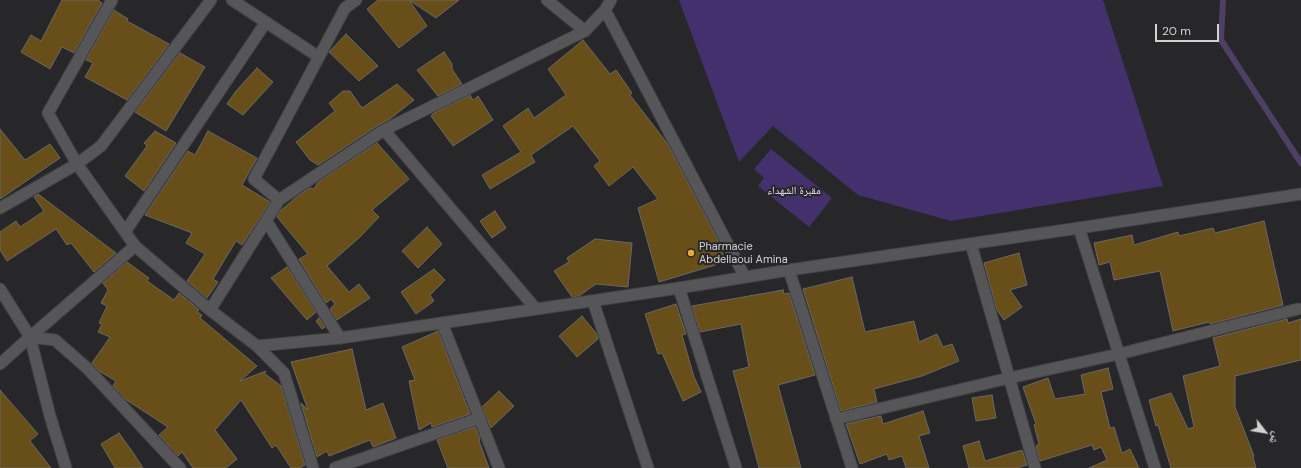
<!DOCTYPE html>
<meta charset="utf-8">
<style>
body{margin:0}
#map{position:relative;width:1301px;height:468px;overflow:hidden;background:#272729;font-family:"DM Sans","Noto Naskh Arabic",sans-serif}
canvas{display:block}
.north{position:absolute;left:1245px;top:412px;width:40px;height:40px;-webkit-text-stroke:3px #272729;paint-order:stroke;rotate:121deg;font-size:11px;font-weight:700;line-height:16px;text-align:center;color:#d1d1d2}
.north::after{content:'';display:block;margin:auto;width:14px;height:18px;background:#d1d1d2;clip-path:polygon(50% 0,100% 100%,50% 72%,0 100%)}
.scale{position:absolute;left:1155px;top:24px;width:64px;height:18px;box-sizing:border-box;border:2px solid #d1d1d2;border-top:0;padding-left:5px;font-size:12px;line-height:14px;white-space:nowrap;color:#d1d1d2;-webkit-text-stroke:3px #272729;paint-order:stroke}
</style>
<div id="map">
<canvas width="1301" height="468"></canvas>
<div class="north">ش</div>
<div class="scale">20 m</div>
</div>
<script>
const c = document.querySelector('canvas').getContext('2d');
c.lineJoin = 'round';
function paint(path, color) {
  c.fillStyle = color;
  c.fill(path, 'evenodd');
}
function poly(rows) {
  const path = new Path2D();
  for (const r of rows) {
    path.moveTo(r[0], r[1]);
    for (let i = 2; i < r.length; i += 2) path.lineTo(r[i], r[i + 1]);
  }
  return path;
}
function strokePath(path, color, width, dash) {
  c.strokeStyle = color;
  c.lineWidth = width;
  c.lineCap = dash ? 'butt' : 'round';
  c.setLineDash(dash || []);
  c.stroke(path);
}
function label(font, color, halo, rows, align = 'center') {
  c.font = font + ' "DM Sans","Noto Naskh Arabic",sans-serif';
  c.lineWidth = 4;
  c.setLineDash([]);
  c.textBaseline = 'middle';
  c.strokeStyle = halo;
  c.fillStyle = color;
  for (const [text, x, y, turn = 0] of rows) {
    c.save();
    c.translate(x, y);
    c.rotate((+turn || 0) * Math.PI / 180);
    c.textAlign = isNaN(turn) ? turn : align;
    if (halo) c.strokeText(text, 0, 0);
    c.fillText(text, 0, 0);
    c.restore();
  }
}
paint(poly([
 [679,0,1103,0,1163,186,951,221,858,195,773,126,739,162],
 [771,149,832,198,809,227,758,186,764,178,754,169]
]), '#43306d');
strokePath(poly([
 [1223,0,1221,40,1301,163]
]), '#4e3f64', 6);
const building = poly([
 [62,0,98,0,102,3,74,53,62,47,50,69,21,52,31,35,41,41,62,0],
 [378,0,409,0,427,26,399,48,367,9,378,0],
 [409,0,459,0,436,18,409,0],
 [114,10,128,19,127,21,169,44,127,100,85,77,93,63,86,60,114,10],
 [346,34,378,66,359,81,329,52,346,34],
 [583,40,610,74,616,70,632,93,630,95,667,143,720,244,725,262,659,282,638,208,658,199,633,167,609,186,594,166,600,161,573,126,531,155,535,162,490,189,482,175,521,152,503,126,528,108,534,118,566,95,548,69,583,40],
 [444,52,452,64,452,69,462,84,438,96,417,70,444,52],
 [180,53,205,67,166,131,135,112,180,53],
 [257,68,273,82,243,115,227,104,236,91,257,68],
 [397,84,414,100,390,119,380,124,318,165,310,160,296,142,335,111,329,103,343,91,350,91,362,108,397,84],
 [470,95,473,100,478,96,493,120,453,146,431,116,434,113,470,95],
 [0,129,25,160,50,144,60,158,0,199,0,129],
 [155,131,176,143,144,191,125,176,147,146,144,143,155,131],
 [208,131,257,158,242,185,270,202,242,245,236,241,213,279,218,282,207,298,187,281,205,254,186,243,192,233,145,215,188,151,195,155,208,131],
 [377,143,409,179,372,210,379,217,360,237,327,266,349,292,359,284,370,298,337,320,330,309,335,304,331,299,326,303,299,259,308,254,277,217,280,211,299,195,310,188,314,189,318,182,377,143],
 [38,194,116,253,94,272,71,243,67,245,56,229,7,261,0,250,0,232,16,221,20,227,44,211,34,197,38,194],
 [495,211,506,228,492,238,480,221,495,211],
 [1264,221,1283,305,1210,324,1209,322,1173,331,1160,271,1114,280,1110,262,1099,265,1094,243,1132,235,1134,245,1178,232,1179,236,1213,228,1215,233,1264,221],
 [427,227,442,244,418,268,402,251,427,227],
 [595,239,632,243,628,287,596,284,579,296,572,297,554,271,569,262,567,258,595,239],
 [1019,253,1027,285,1010,290,1022,307,1004,320,997,310,984,263,1019,253],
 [127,262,149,278,147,281,174,300,179,293,199,310,197,312,202,315,200,318,257,366,240,381,266,371,264,373,281,386,305,465,300,468,291,468,276,445,272,448,241,400,215,430,237,459,226,468,193,468,182,452,178,456,159,435,168,427,125,399,113,386,116,381,99,371,92,363,110,337,98,332,102,324,99,323,107,306,101,303,108,290,103,283,127,262],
 [287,267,316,312,307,320,271,278,287,267],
 [434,269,445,280,430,295,434,301,416,314,401,292,434,269],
 [852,277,865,332,914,321,919,342,937,334,943,347,952,344,959,361,922,376,874,389,877,402,841,411,803,289,852,277],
 [783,290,784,294,789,293,815,375,778,385,801,468,759,468,733,371,749,367,741,324,700,332,692,306,783,290],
 [676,304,686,334,682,335,694,377,701,392,683,401,662,353,658,354,645,314,676,304],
 [582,316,596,333,598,339,577,357,559,336,582,316],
 [319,318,325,327,322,329,316,321,319,318],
 [1287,319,1288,323,1301,319,1301,360,1235,376,1235,407,1254,456,1253,457,1256,468,1171,468,1158,425,1156,426,1149,400,1171,393,1188,429,1194,427,1183,376,1220,366,1213,338,1287,319],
 [438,331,470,414,432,427,431,423,419,430,409,381,415,380,402,347,438,331],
 [352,349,366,410,383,403,396,438,373,447,370,440,329,456,327,451,317,457,301,403,308,410,291,362,352,349],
 [1108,368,1113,389,1101,392,1110,428,1114,427,1122,453,1130,449,1139,468,1089,468,1107,460,1101,447,1094,450,1092,445,1040,461,1036,446,1039,444,1034,425,1036,424,1023,387,1048,378,1055,399,1085,394,1081,375,1108,368],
 [0,390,38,434,30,441,51,468,0,468,0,390],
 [499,391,514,406,491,428,482,407,499,391],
 [992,395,996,418,976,421,972,398,992,395],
 [923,411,930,433,919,436,929,468,906,468,902,456,889,460,887,454,860,464,846,424,881,416,883,424,923,411],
 [475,427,480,439,479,441,489,468,448,468,437,440,475,427],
 [119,433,134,454,143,468,115,468,101,444,119,433],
 [979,441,985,461,1022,450,1027,465,1017,468,969,468,963,446,979,441]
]);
paint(building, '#684e19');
strokePath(building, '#696865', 1);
const minor = poly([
 [112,0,48,113,77,164,135,246,210,310,257,346,284,373,313,468],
 [232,0,319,57],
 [356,0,345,8,254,179,279,200,384,130,585,31],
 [547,0,585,31,605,10],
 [611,0,605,10,745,277],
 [384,130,536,309],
 [0,208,77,164,101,146,211,0],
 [267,222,340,338],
 [1079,228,1155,468],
 [125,232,266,22],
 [971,244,1035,468],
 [135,246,30,337,55,340,87,368,180,468],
 [789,270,852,468],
 [679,288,736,468],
 [0,289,30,337,50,416,66,468],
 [593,301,648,468],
 [210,310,279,200],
 [442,323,499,468],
 [0,364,30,337],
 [836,419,1009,378,1119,354,1298,309],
 [335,468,480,418]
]);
const tertiary = poly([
 [257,346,340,338,679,288,789,270,1079,228,1301,194]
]);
strokePath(minor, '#424244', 13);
strokePath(tertiary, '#424244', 13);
strokePath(minor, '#565558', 11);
strokePath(tertiary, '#565558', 11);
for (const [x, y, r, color] of [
 [691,253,4,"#e5ad35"]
]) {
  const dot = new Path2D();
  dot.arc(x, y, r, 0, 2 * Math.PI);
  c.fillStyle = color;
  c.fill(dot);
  strokePath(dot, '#272729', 1.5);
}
label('11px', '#e4e0f7', '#272729', [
 ["مقبرة الشهداء",794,191]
]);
label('11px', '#d1d1d2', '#272729', [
 ["Pharmacie",699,247],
 ["Abdellaoui Amina",699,260]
], 'left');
</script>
